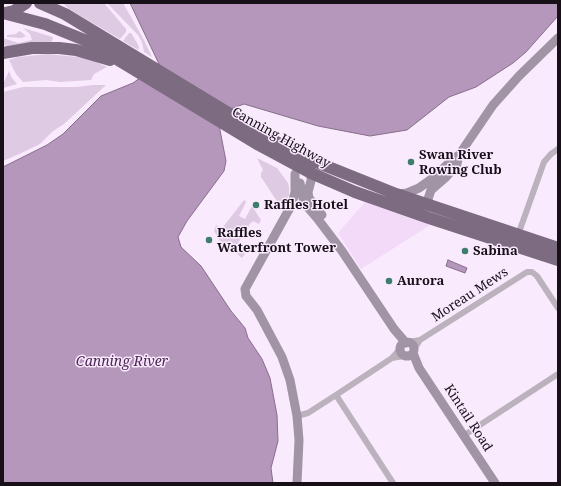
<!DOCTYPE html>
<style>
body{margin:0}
#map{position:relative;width:561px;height:486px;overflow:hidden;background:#faeafe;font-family:"Noto Serif",serif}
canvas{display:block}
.frame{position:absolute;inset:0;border:4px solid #171018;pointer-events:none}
</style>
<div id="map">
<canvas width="561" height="486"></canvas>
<div class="frame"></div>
</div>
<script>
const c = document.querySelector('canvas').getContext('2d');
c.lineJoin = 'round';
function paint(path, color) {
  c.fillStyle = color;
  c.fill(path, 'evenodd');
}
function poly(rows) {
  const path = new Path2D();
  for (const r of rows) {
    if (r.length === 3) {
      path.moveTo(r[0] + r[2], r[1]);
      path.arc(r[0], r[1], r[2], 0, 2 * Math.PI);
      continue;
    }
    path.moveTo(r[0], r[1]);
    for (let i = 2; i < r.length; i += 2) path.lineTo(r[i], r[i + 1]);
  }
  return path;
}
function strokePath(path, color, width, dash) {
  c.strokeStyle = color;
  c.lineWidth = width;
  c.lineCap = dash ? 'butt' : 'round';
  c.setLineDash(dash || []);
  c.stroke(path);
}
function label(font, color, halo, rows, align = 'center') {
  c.font = font + ' "Noto Serif",serif';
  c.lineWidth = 3;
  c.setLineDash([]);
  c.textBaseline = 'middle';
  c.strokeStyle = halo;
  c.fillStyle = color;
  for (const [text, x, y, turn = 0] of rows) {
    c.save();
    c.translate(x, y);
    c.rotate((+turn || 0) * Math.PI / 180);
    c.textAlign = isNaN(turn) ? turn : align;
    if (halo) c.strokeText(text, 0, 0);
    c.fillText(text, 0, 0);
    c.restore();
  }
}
paint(poly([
 [365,202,373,205,430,225,361,269,338,233]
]), '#f3daf9');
paint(poly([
 [63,3,104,3,126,29,126,32,120,39,69,9],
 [107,3,123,3,144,40,152,57,144,52,142,42,138,35],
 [23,28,53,37,52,41,49,44,7,47,3,44,3,38,18,43,32,40,30,34],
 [19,31,21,32,26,36,21,38,7,37,7,35,16,34],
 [129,33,131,33,136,41,139,47,138,50,123,41],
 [48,54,87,58,107,67,94,74,91,80,60,82,46,80,23,82,16,74,9,60,18,57],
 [9,71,12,78,17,84,3,88,3,84,6,78],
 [93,85,106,85,64,124,52,132,40,144,17,155,3,161,3,92,23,87,77,87],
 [257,158,277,168,288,183,289,187,289,195,286,203,282,209,261,177,261,173,263,170],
 [244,200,246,202,239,216,245,219,252,206,261,220,259,224,253,221,252,223,251,222,237,245,238,247,237,248,245,254,242,258,224,243,220,241,214,231,216,225,220,228,223,227]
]), '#dfcae3');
const water = poly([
 [130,3,558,3,558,16,526,52,513,63,476,87,449,97,407,130,370,136,318,126,244,104,225,111,219,125,226,161,224,171,187,221,178,237,181,247,201,266,231,311,245,328,248,338,262,359,270,378,277,415,278,441,271,468,273,483,3,483,3,167,47,145,63,134,101,96,133,83,159,64,130,3],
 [448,260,467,268,465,273,446,266,448,260]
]);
paint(water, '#b597bc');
strokePath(water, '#866e8b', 1);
strokePath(poly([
 [518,235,544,162,551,154,558,149],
 [408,342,420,340],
 [414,349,420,340,527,272,532,272,537,276,558,308],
 [392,358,404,356],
 [336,395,393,483],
 [297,416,308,413,336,395,392,358,400,349],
 [463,436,558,374]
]), '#bbb2bd', 6);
strokePath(poly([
 [311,169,311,181,308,192,309,198,322,215],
 [295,174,295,192,292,204,245,289,246,296,257,310,282,357,290,380,297,416,299,440,297,483],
 [300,183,304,203,317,218,342,251,394,329,406,343],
 [398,194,407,193,419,188,433,178,452,160,459,155],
 [430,206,428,199,431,190,446,177,457,164,459,155,493,105,519,76,558,38],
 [407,349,7],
 [413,353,419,368,495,483]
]), '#a194a4', 9);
strokePath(poly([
 [40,3,65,14,271,139,306,158,396,194,558,248],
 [3,13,45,24,87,41,259,145,311,173,355,192,429,218,558,260],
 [5,13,14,11,26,3],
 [3,53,32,48,59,48,76,50,110,60]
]), '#7d6b81', 12);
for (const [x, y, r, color] of [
 [411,162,4,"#3c7d6c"],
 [256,205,4,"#3c7d6c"],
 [209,240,4,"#3c7d6c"],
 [465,251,4,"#3c7d6c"],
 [389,281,4,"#3c7d6c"]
]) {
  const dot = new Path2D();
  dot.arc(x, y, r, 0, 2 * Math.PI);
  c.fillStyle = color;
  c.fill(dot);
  strokePath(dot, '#faeafe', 1.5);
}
label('13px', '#171018', '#faeafe', [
 ["Canning Highway",281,138,29],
 ["Moreau Mews",470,295,-33],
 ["Kintail Road",468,418,57]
]);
label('bold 13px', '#171018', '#faeafe', [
 ["Swan River",419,155],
 ["Rowing Club",419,170],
 ["Raffles Hotel",264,205],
 ["Raffles",217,233],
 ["Waterfront Tower",217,248],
 ["Sabina",473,251],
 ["Aurora",397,281]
], 'left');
label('italic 14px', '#4c2555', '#faeafe', [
 ["Canning River",122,362]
]);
</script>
